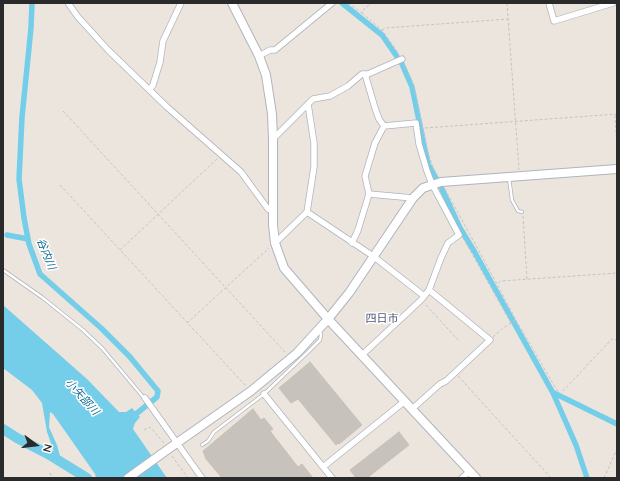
<!DOCTYPE html>
<meta charset="utf-8">
<style>
body{margin:0}
#map{position:relative;width:620px;height:481px;overflow:hidden;background:#ece5dd;font-family:Quicksand,sans-serif}
canvas{display:block}
.frame{position:absolute;inset:0;border:4px solid #2a2a2a;pointer-events:none}
.north{position:absolute;left:16px;top:425px;width:40px;height:40px;-webkit-text-stroke:3px #fff;paint-order:stroke;rotate:105deg;font-size:11px;font-weight:700;line-height:16px;text-align:center;color:#2a2a2a}
.north::after{content:'';display:block;margin:auto;width:14px;height:18px;background:#2a2a2a;clip-path:polygon(50% 0,100% 100%,50% 72%,0 100%)}
</style>
<div id="map">
<canvas width="620" height="481"></canvas>
<div class="frame"></div>
<div class="north">N</div>
</div>
<script>
const c = document.querySelector('canvas').getContext('2d');
c.lineJoin = 'round';
function paint(path, color) {
  c.fillStyle = color;
  c.fill(path, 'evenodd');
}
function poly(rows) {
  const path = new Path2D();
  for (const r of rows) {
    path.moveTo(r[0], r[1]);
    for (let i = 2; i < r.length; i += 2) path.lineTo(r[i], r[i + 1]);
  }
  return path;
}
function strokePath(path, color, width, dash) {
  c.strokeStyle = color;
  c.lineWidth = width;
  c.lineCap = dash ? 'butt' : 'round';
  c.setLineDash(dash || []);
  c.stroke(path);
}
function label(font, color, halo, rows, align = 'center') {
  c.font = font + ' Quicksand,"Noto Sans JP",sans-serif';
  c.lineWidth = 3;
  c.setLineDash([]);
  c.textBaseline = 'middle';
  c.strokeStyle = halo;
  c.fillStyle = color;
  for (const [text, x, y, turn = 0] of rows) {
    c.save();
    c.translate(x, y);
    c.rotate((+turn || 0) * Math.PI / 180);
    c.textAlign = isNaN(turn) ? turn : align;
    if (halo) c.strokeText(text, 0, 0);
    c.fillText(text, 0, 0);
    c.restore();
  }
}
paint(poly([
 [3,305,87,379,119,412,126,412,132,408,140,417,135,423,133,429,167,478,96,478,95,474,53,414,50,412,49,427,57,445,60,456,54,453,54,452,47,432,42,403,32,390,3,368]
]), '#75cee9');
strokePath(poly([
 [32,3,31,28,22,117,19,179,24,218,29,244,40,274,101,328,130,357,158,391,157,397,131,418],
 [342,3,382,35,402,64,412,87,428,164,441,187,460,228,474,251,553,393,576,445,587,478],
 [7,235,28,239],
 [554,393,617,424]
]), '#75cee9', 5.5);
strokePath(poly([
 [3,429,17,438,48,454,87,478]
]), '#75cee9', 10);
const building = poly([
 [310,362,362,425,339,444,338,443,336,445,298,399,291,403,279,388,310,362],
 [253,409,261,420,264,418,273,429,270,431,298,467,302,464,313,478,222,478,206,459,203,451,253,409],
 [399,432,409,445,367,478,356,478,350,470,399,432]
]);
paint(building, '#c7c2bc');
strokePath(building, '#c7c1b7', 1);
const lane = poly([
 [509,178,512,200,518,211,522,212],
 [3,270,43,298,83,330,102,348,144,398],
 [202,445,208,441,214,432,264,394,308,352,320,340,321,335,320,332]
]);
const street = poly([
 [68,3,78,17,108,50,167,107,241,172,268,209,272,210],
 [549,3,554,21,613,3],
 [259,56,270,50,275,50,332,3],
 [150,89,153,85,160,62,163,41,181,3],
 [384,126,379,119,375,108,365,74,368,74,402,59],
 [273,139,313,99,330,96,348,86,362,74,365,74],
 [369,194,413,198],
 [307,212,373,256,424,296],
 [275,243,307,212,314,167,314,143,308,104],
 [352,243,358,230,369,194,365,176,375,143,384,126,416,123,419,144,427,171,432,184,459,235,448,243,441,258,429,290,421,300,362,355],
 [264,394,332,478],
 [145,398,202,478],
 [412,409,440,384,446,381,490,340,429,290],
 [323,467,405,401],
 [462,478,470,471]
]);
const secondary = poly([
 [232,3,259,56,266,75,272,114,273,139,273,225,275,243,284,268,328,319,476,478],
 [174,445,251,391,297,353,328,319,349,293,413,198,423,188,441,182,617,169]
]);
strokePath(lane, '#b0b4bd', 4);
strokePath(street, '#b0b4bd', 7);
strokePath(secondary, '#b0b4bd', 10);
strokePath(poly([
 [348,3,362,13,365,8,372,3],
 [507,3,519,170],
 [362,13,382,30,399,54],
 [382,30,385,28,508,19],
 [404,64,411,78,416,95,428,153,433,167,437,175],
 [63,111,285,352],
 [615,115,617,147],
 [425,128,617,114],
 [60,185,246,386],
 [445,189,497,284,501,281,617,273],
 [523,216,527,279],
 [463,238,511,323],
 [120,250,218,158],
 [426,305,459,341],
 [516,320,552,382,560,394,612,339,617,340],
 [187,323,269,248],
 [493,337,503,328,516,320,497,284],
 [458,376,551,478],
 [144,430,149,427,151,428,164,443],
 [172,456,188,478],
 [50,473,52,478],
 [604,478,617,449]
]), '#c3c3c3', 1, [3, 2]);
strokePath(lane, '#fff', 2.5);
strokePath(street, '#fff', 5.5);
strokePath(secondary, '#fff', 8);
const secondaryBridge = poly([
 [128,478,174,445]
]);
strokePath(secondaryBridge, '#b0b4bd', 10, []);
strokePath(secondaryBridge, '#fff', 8);
label('italic 11px', '#136d96', '#fff', [
 ["谷内川",46,254,68],
 ["小矢部川",82,397,48]
]);
label('11px', '#4d5679', '#fff', [
 ["四日市",382,319]
]);
</script>
